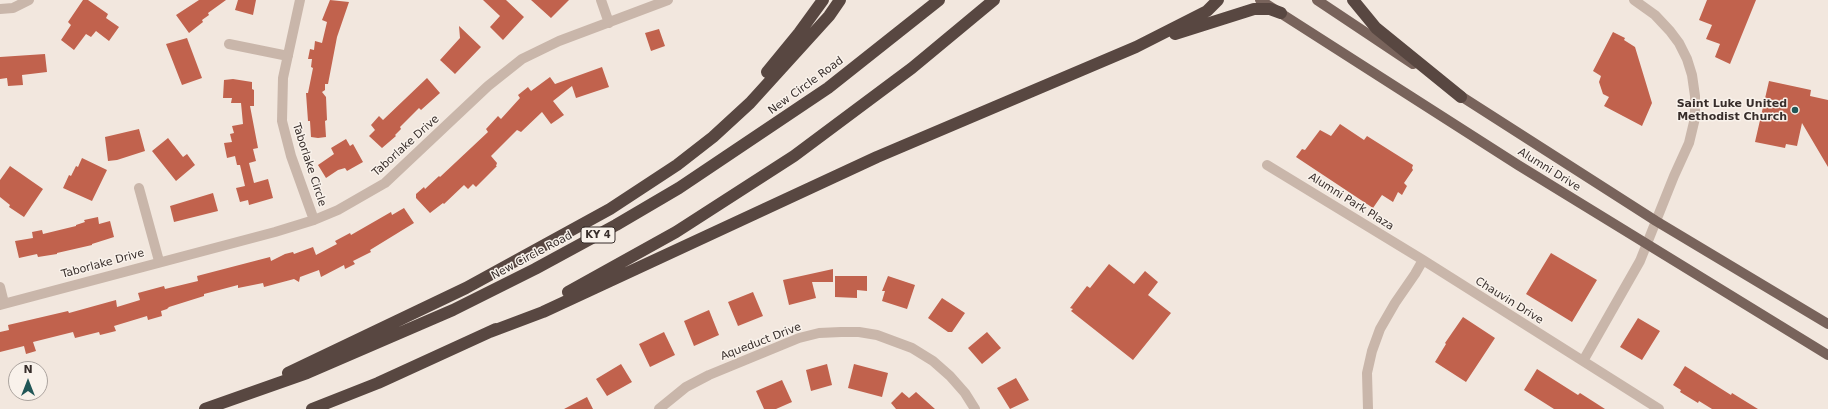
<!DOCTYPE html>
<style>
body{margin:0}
#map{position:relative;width:1828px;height:409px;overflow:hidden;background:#f2e7de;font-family:"DejaVu Sans",sans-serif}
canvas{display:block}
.north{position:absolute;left:8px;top:361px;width:40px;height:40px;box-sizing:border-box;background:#f9f2eb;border:1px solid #aba39e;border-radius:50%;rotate:0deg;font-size:11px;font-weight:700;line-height:16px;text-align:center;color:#372d2a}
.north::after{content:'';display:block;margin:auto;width:14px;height:18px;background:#215757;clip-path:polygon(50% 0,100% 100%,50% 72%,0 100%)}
</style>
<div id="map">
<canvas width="1828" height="409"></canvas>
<div class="north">N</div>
</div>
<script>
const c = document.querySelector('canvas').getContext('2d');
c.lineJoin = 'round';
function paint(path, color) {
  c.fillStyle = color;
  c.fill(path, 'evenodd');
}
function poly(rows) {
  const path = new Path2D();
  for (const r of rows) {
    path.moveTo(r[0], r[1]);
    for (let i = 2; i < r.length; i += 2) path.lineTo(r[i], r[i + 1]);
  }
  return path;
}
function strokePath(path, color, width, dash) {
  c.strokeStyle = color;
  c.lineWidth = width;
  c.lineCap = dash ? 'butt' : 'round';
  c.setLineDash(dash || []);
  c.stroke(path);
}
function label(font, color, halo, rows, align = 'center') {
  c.font = font + ' "DejaVu Sans",sans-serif';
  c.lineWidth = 3;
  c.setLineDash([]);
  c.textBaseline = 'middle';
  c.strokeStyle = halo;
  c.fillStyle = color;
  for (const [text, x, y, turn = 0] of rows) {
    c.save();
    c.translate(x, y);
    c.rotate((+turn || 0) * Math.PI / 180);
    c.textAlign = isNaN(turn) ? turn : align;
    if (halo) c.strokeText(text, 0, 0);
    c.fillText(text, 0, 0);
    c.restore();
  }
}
paint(poly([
 [83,0,88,0,108,14,106,18,119,27,109,41,96,31,91,37,86,34,74,50,61,40,71,25,68,22],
 [199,0,226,0,208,13,209,15,202,20,203,22,189,33,176,15],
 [238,0,256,0,253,15,235,10],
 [330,0,349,2,337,37,328,84,325,84,325,90,322,92,326,97,327,120,325,121,326,137,318,138,311,137,310,121,308,121,306,93,308,93,313,68,311,67,312,59,308,59,310,49,314,50,315,41,322,43,327,22,322,20],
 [483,0,506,0,524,17,503,40,490,27,500,16],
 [531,0,569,0,551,18],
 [1707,0,1756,0,1730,64,1715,57,1720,44,1706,39,1712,25,1699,20],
 [459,26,481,47,455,74,440,60,460,38],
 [659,29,665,46,651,51,645,33],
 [1613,32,1625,38,1624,40,1635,47,1652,103,1642,126,1604,106,1609,97,1603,94,1599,82,1601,76,1593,71],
 [187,38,202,78,182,85,166,44],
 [45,54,47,72,22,75,23,85,8,86,7,78,0,79,0,57],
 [602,67,609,87,576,98,572,86,553,101,564,115,551,124,542,112,521,132,517,130,491,156,497,163,496,166,497,166,476,187,473,184,468,189,464,185,444,204,443,203,430,213,416,198,416,194,424,187,425,189,439,176,440,177,488,132,486,129,498,116,501,119,520,98,518,95,528,87,531,91,550,77,555,84],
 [427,78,440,93,421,110,419,108,400,127,401,129,395,135,396,136,382,148,369,136,375,130,371,125,379,116,383,120],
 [233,79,252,82,252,89,254,90,254,106,250,106,258,148,253,149,256,161,249,163,254,183,268,179,273,198,249,205,248,200,240,202,236,188,245,186,240,165,237,165,235,156,227,158,224,143,232,142,230,134,234,133,232,126,243,124,241,103,231,103,232,98,223,98,224,80],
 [1769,81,1811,90,1810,96,1828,100,1828,167,1802,123,1797,146,1786,144,1785,148,1755,142],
 [1340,124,1364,140,1367,136,1413,165,1412,168,1413,170,1404,183,1407,186,1402,195,1398,192,1393,202,1382,195,1373,208,1296,157,1302,149,1305,150,1320,130,1331,136],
 [139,129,145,151,117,160,108,161,105,137],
 [168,138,183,157,187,154,195,165,176,181,152,151],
 [346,139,350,146,353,144,363,162,347,171,345,168,338,170,326,178,318,165,334,154,331,148],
 [82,158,107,170,92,201,63,188,69,175,71,176,76,166,78,167],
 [10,166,43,189,24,217,9,207,10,205,0,197,0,180],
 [213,193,218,211,174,222,170,206],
 [404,208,414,223,370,250,371,252,353,261,355,264,345,269,344,265,321,277,319,270,300,277,299,282,294,279,264,287,263,283,238,288,238,285,204,294,204,296,169,307,167,309,161,311,162,316,148,320,147,316,114,326,116,331,100,335,99,332,75,338,73,332,33,342,36,351,26,354,24,346,0,352,0,332,9,330,8,325,68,311,69,313,116,300,117,307,140,300,138,293,164,286,165,289,198,281,197,276,270,257,271,261,285,254,293,252,294,254,313,247,316,255,337,244,335,241,350,233,351,235,391,212,392,215],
 [98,217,99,224,110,221,114,237,92,244,92,245,57,253,57,254,38,257,37,254,19,258,15,241,33,238,32,232,42,230,43,234,76,226,76,225,85,222,84,220],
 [1551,253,1597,280,1572,322,1526,294],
 [1109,264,1134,284,1145,271,1158,282,1148,295,1171,313,1133,360,1071,311,1073,309,1070,308,1087,286,1090,288],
 [833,269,833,282,812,282,816,298,789,305,783,280],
 [835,276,867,276,867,291,857,290,857,298,835,297],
 [888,276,915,285,907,309,882,301,885,291,882,291],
 [753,292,763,316,738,326,728,302],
 [942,298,965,313,952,332,948,332,928,318],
 [709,310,719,335,694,346,684,321],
 [1463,317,1495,338,1466,382,1435,362,1446,344,1445,343],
 [1638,318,1660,331,1642,360,1620,347],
 [664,332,675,355,650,367,639,344],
 [987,332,1001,348,982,364,968,348],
 [621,364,632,382,607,396,596,379],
 [827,364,832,385,811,391,806,370],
 [854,364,888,373,882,397,848,388],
 [1685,366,1731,395,1732,393,1758,409,1712,409,1699,401,1698,403,1680,392,1681,390,1673,385],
 [1537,369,1578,395,1580,393,1605,409,1554,409,1524,390],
 [1016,378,1029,400,1010,409,997,388],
 [782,380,792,402,776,409,764,409,756,391],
 [902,392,909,398,916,392,935,409,896,409,891,403],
 [587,397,593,409,564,409]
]), '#c1624d');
strokePath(poly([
 [300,0,283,78,282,121,291,156,314,220],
 [601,0,609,23],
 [0,9,13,8,29,0],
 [229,44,288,56],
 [1267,165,1423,260,1659,409],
 [139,188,159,261],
 [0,287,4,303],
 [0,305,275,232,314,220,338,210,385,183,488,86,522,59,559,41,668,0],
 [1583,361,1640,261,1674,176,1689,143,1695,118,1695,96,1692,75,1687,59,1679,43,1670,31,1655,15,1634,0],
 [659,409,686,387,709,375,799,338,819,333,841,332,859,332,877,335,912,348,933,361,950,376,965,393,975,409],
 [1368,409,1367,373,1372,351,1380,329,1395,303,1415,274,1423,260]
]), '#c9b6aa', 10);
strokePath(poly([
 [1260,0,1518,165,1828,355],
 [1317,0,1413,64],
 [1456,93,1656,221,1828,324]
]), '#78635b', 10);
strokePath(poly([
 [1353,0,1376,28,1461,97],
 [1175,34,1254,9,1270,9,1281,13],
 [767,72,799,33,823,0],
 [568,292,676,232,794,156,912,68,994,0],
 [490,332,543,312,877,157,1136,47,1207,11,1218,0],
 [288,373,466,288,610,209,677,165,713,137,750,103,829,16,840,0],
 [205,409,307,373,453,310,535,269,616,225,679,188,828,88,939,0],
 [312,409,378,383,496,329]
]), '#584741', 12);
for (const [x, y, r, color] of [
 [1795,110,4,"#215757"]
]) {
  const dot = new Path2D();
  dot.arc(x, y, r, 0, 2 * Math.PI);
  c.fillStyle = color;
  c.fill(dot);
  strokePath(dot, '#f9f2eb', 1.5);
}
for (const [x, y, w] of [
 [598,235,34]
]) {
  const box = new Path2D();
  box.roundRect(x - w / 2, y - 8, w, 16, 3);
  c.fillStyle = '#f9f2eb';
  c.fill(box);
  strokePath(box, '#372d2a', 1);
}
label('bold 10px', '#372d2a', null, [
 ["KY 4",598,235]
]);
label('11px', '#372d2a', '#f9f2eb', [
 ["New Circle Road",806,86,-36],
 ["Taborlake Drive",406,146,-42],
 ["Taborlake Circle",309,165,72],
 ["Alumni Drive",1549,170,32],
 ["Alumni Park Plaza",1351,202,32],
 ["New Circle Road",532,256,-28],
 ["Taborlake Drive",103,264,-15],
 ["Chauvin Drive",1509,301,32],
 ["Aqueduct Drive",761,342,-21]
]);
label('bold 11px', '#372d2a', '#f9f2eb', [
 ["Saint Luke United",1787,104],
 ["Methodist Church",1787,117]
], 'right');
</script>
